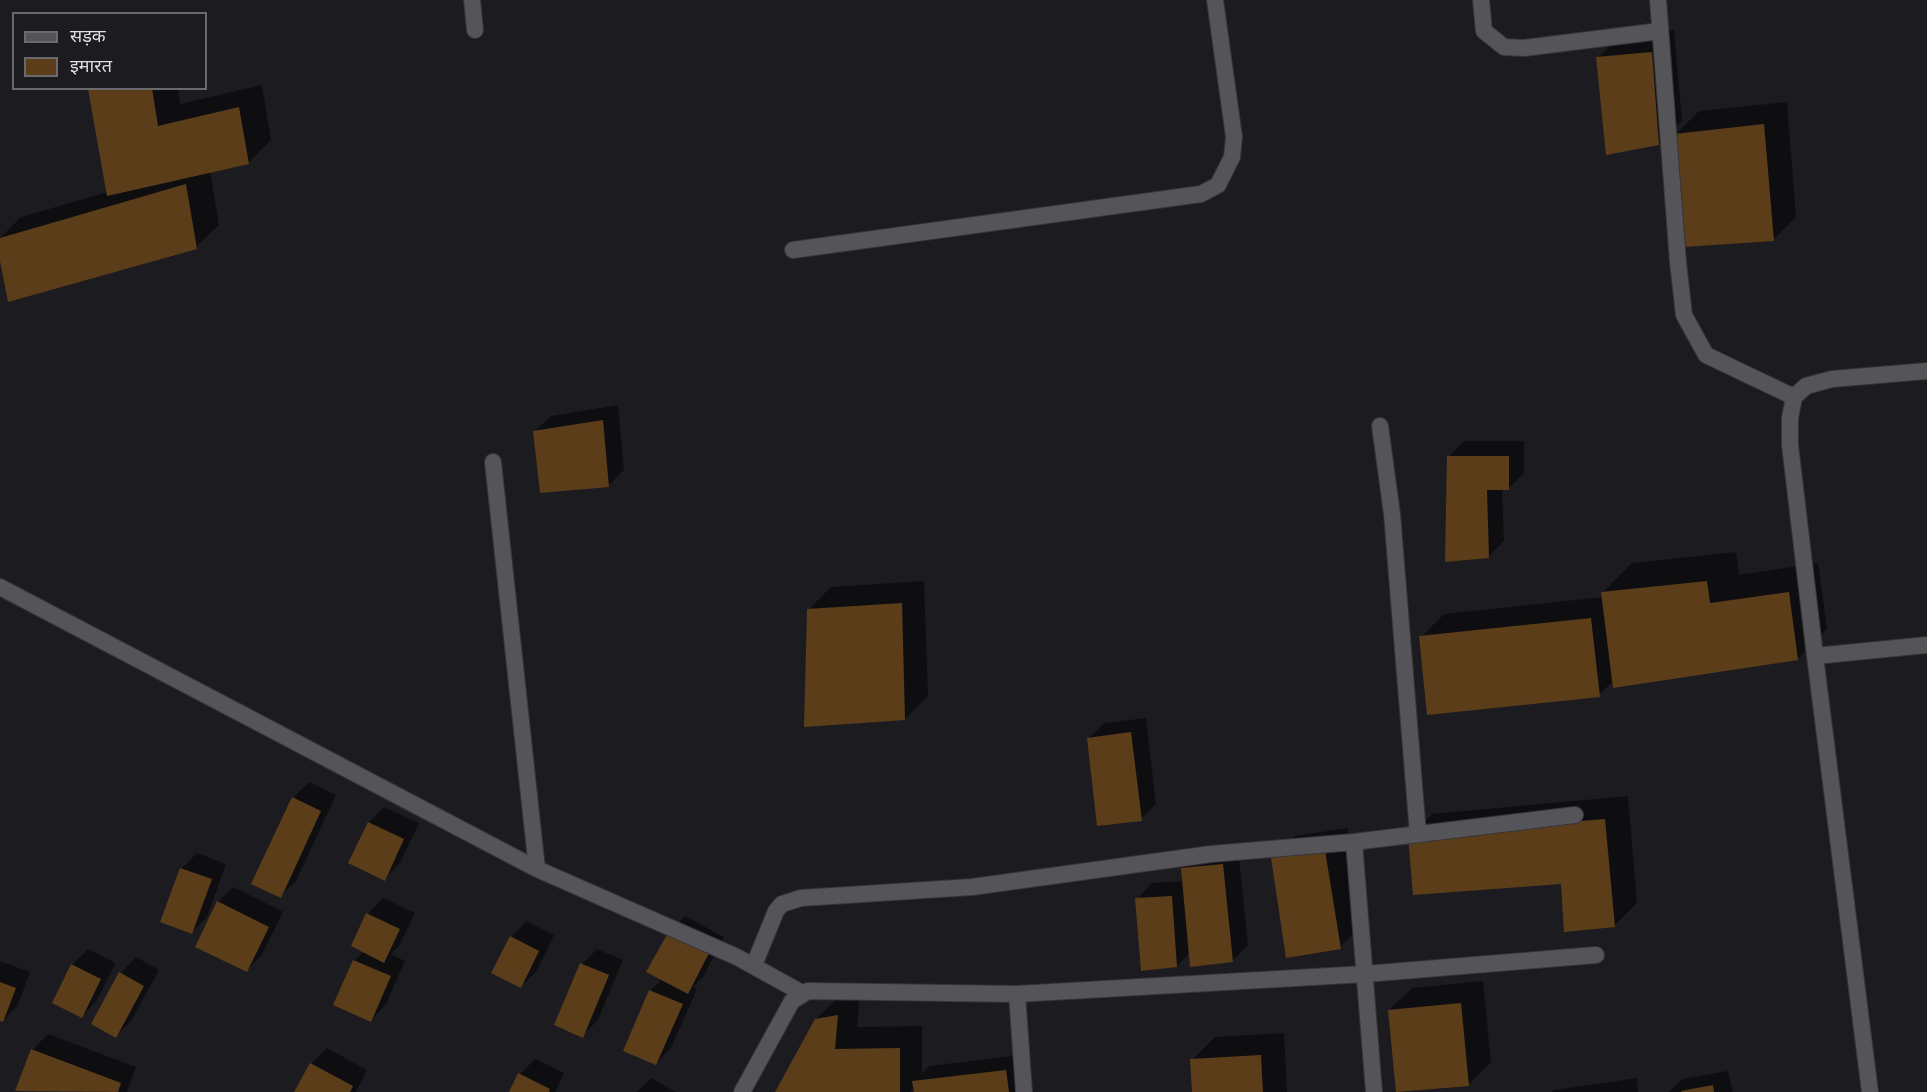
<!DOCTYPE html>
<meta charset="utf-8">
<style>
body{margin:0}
#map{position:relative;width:1927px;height:1092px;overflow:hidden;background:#1c1c20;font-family:"Work Sans","Noto Sans Devanagari",sans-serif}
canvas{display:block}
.legend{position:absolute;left:12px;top:12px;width:195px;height:78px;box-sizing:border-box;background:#1c1c20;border:2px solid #6a6a6e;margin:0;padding:8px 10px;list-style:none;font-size:18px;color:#dfdfe2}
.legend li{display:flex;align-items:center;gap:12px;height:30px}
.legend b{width:30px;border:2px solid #6a6a6e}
</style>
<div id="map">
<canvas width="1927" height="1092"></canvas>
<ul class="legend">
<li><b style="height:8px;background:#545459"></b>सड़क</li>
<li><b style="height:16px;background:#5b3d1a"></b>इमारत</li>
</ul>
</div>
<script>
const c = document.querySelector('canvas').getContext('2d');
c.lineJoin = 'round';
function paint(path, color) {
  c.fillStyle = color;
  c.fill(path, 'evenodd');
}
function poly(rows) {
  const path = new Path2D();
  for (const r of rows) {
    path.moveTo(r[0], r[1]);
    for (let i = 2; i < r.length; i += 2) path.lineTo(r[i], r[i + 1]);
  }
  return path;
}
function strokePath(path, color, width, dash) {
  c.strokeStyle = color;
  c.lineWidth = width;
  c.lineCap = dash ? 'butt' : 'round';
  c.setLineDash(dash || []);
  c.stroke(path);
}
paint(poly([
 [1674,30,1682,121,1659,144,1598,58,1621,35],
 [262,85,271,140,248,163,210,171,219,225,196,247,0,253,0,238,21,217,108,192,90,88,178,88,180,104],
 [1787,102,1796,217,1773,240,1676,134,1699,111],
 [618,405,624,470,608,486,535,431,551,416],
 [1464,441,1524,441,1524,473,1509,488,1502,489,1504,541,1488,557,1449,457],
 [1736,552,1739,575,1818,563,1827,629,1798,659,1614,680,1599,695,1421,637,1444,614,1603,597,1603,592,1632,563],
 [924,581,928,696,905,719,808,610,831,587],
 [1146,718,1156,804,1141,819,1089,738,1104,723],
 [309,782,336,795,296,881,280,896,293,798],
 [1628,796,1637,903,1614,926,1562,882,1409,837,1432,814],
 [384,807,419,823,400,863,384,879,369,822],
 [1348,828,1363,925,1340,947,1272,859,1295,836],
 [1238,849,1248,945,1232,961,1190,952,1177,966,1137,899,1152,883,1183,881,1182,869,1198,853],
 [197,853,226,864,207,917,192,932,181,869],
 [233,887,283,912,262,955,247,970,218,902],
 [383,898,415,913,399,946,391,954,405,961,386,1004,371,1020,335,1004,355,960,364,951,353,946,368,914],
 [685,916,724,937,703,977,693,987,697,989,671,1048,655,1064,651,991,662,979,670,932],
 [526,921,554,935,537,971,521,986,511,937],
 [88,949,116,963,97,1000,82,1016,72,965],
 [597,949,623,960,598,1020,582,1036,582,964],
 [136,957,159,970,131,1021,116,1036,93,1024,121,973],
 [0,961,30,972,18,1005,3,1021,0,1020],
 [1483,981,1491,1062,1469,1084,1389,1010,1412,988],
 [860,993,857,1027,922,1026,922,1074,929,1066,1021,1055,1026,1092,915,1092,914,1087,910,1092,776,1092,816,1019,840,996],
 [1284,1033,1287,1092,1194,1092,1192,1060,1215,1037],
 [48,1034,136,1067,127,1092,17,1090,32,1050],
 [327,1048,367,1070,356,1092,295,1092,311,1064],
 [535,1059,564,1073,555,1092,511,1092,520,1074],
 [1728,1071,1733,1092,1669,1092,1682,1079],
 [651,1078,676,1092,637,1092],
 [1637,1078,1638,1092,1552,1092,1554,1090]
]), '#0007');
paint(poly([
 [1652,52,1659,145,1606,155,1596,57],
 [152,88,158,126,239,107,249,164,107,196,88,89],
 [1764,124,1774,241,1684,247,1674,134],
 [186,184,197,249,8,302,0,261,0,238],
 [603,420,609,487,540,493,533,431],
 [1447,456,1509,456,1509,490,1487,490,1489,558,1445,562],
 [1707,581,1710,603,1789,592,1798,660,1613,688,1601,592],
 [902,603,905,720,804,727,807,609],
 [1591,618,1600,697,1427,715,1419,636],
 [1131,732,1142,821,1097,826,1087,738],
 [292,797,321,811,281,898,251,884],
 [1605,819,1615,927,1564,932,1561,884,1413,895,1408,836],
 [368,822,404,839,385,881,348,863],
 [1325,850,1341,949,1286,958,1271,858],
 [1223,864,1233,962,1190,967,1181,868],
 [180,868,212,879,192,934,160,922],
 [1172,896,1177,967,1141,971,1135,898],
 [217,901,269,927,247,972,195,947],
 [366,913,400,929,384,963,351,946],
 [669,931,709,953,688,994,646,972],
 [510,936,539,951,521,988,491,973],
 [353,960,391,976,371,1022,333,1005],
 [580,963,609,975,583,1038,554,1025],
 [71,964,101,979,82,1018,52,1003],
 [119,972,144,986,116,1038,91,1024],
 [0,982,16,988,3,1022,0,1021],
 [649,990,683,1004,656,1065,623,1051],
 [1461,1003,1469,1086,1396,1092,1388,1010],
 [838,1015,835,1049,900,1048,900,1092,775,1092,815,1019],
 [31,1049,121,1083,118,1092,15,1091],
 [1261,1055,1263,1092,1192,1092,1190,1059],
 [310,1063,353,1086,350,1092,294,1092],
 [1006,1070,1009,1092,914,1092,912,1081],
 [518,1073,550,1089,549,1092,509,1092],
 [1713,1085,1714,1092,1682,1092,1681,1091]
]), '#5b3d1a');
const minor = poly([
 [472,0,475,30],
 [1481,0,1484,31,1504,47,1524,48,1660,31],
 [1658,0,1678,262,1684,315,1706,355,1794,397],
 [793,250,1201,194,1218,185,1232,157,1234,137,1215,0],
 [1380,426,1392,514,1418,834],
 [493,462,537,869],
 [0,587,537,869,737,957,802,993],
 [1815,656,1927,645],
 [1354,842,1374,1092],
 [754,965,776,911,782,904,801,898,972,887,1211,854,1354,842,1575,815],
 [1017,994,1024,1092],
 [742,1092,792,1001,808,991,1017,994,1365,974,1596,955],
 [1870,1092,1815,656,1790,445,1790,418,1794,397,1806,386,1832,379,1927,371]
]);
strokePath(minor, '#363639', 18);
strokePath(minor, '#545459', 16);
</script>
